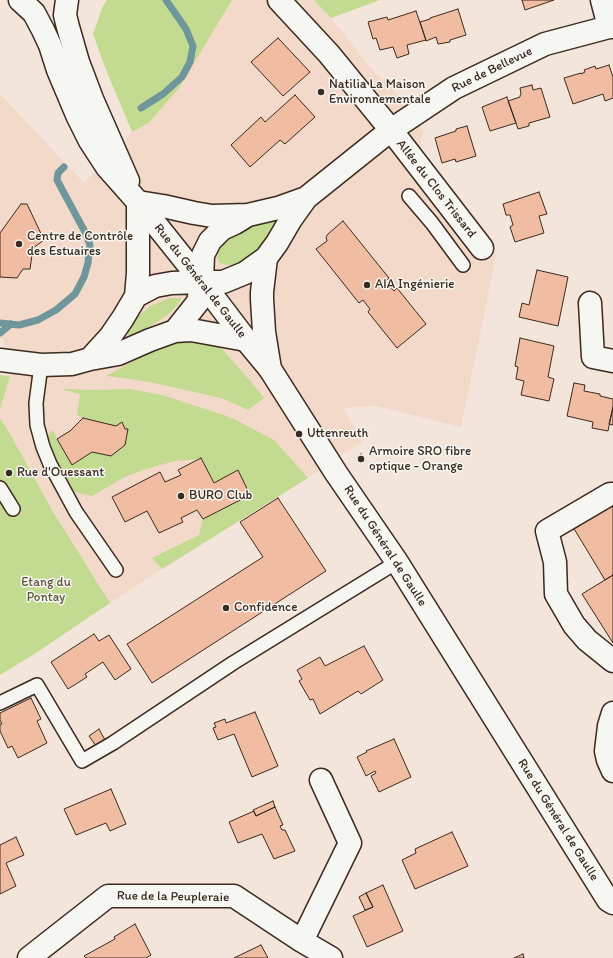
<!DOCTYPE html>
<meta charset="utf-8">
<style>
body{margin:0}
canvas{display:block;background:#f4e5da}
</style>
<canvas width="613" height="958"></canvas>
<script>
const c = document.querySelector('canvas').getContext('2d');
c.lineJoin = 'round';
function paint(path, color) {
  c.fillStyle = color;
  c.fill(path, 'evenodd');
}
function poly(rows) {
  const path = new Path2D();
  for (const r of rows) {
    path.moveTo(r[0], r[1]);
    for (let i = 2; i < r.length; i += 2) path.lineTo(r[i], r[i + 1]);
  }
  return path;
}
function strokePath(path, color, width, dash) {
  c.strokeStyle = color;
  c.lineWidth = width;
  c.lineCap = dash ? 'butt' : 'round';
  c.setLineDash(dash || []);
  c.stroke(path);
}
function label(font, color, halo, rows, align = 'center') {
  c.font = font + ' Itim,sans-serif';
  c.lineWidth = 3;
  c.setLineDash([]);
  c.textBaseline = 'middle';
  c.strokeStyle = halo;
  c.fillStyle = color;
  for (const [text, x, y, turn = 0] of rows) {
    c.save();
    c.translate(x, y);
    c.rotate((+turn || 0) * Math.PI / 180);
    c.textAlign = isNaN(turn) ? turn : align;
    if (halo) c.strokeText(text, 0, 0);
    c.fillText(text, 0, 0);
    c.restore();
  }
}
paint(poly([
 [232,0,314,0,331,18,375,73,387,82,424,131,421,140,420,150,488,233,496,256,461,427,377,406,343,408,363,441,308,478,162,569,110,603,52,510,9,432,0,418,0,409,10,376,3,339,0,339,0,94,84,183,132,132,149,123,179,88]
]), '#f3d9c9');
paint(poly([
 [107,0,232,0,179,88,149,123,132,132,106,70,93,34,102,8],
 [314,0,380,0,331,18],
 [282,219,254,256,236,267,227,265,220,263,217,258,218,250,227,236,243,226],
 [169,298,181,298,180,302,171,312,159,321,145,329,130,336,127,334,126,331,139,316,150,306],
 [179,340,211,341,223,350,252,383,264,398,248,410,224,399,199,393,154,383,124,378,106,376,159,347],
 [0,375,10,376,0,409],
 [64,389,93,390,130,389,162,395,224,415,236,420,274,440,308,478,162,569,152,558,199,535,203,519,250,495,238,471,214,483,200,459,175,461,143,470,125,477,92,496,74,492,47,442,47,437,53,430,57,439,72,465,92,452,111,456,125,445,128,429,125,429,122,422,116,426,83,418,77,415,80,394,64,390],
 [0,418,9,432,52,510,110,603,36,653,0,675]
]), '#c3db91');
strokePath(poly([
 [141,108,163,94,182,77,190,62,193,46,186,29,166,0],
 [0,323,19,325,38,320,56,310,75,294,84,277,88,263,90,245,85,232,57,180,58,173,64,167],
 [0,333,11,324]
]), '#6e969b', 7);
const building = poly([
 [522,0,554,0,525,10,522,0],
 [458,9,466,35,450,40,450,42,438,44,436,37,426,41,420,22,430,19,430,18,458,9],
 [416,11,426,40,407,45,409,54,397,58,393,47,380,50,376,38,373,39,368,22,387,17,388,20,416,11],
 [278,38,310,72,283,96,251,62,278,38],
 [609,65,613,77,613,98,605,101,603,94,573,104,564,78,581,73,581,74,585,72,584,70,595,66,596,69,609,65],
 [532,85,533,90,541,88,550,117,529,123,529,126,518,129,508,101,520,97,520,96,521,94,520,88,532,85],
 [295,95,315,117,285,144,280,140,250,167,231,145,261,117,265,122,295,95],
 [507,97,516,123,490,131,482,107,507,97],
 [467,126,476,156,456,162,455,159,442,163,435,138,456,131,456,129,467,126],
 [539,192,547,214,539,216,544,233,515,242,510,227,513,225,510,215,506,215,503,204,539,192],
 [21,204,27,204,44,240,33,248,30,269,23,269,17,278,0,277,0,233,21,204],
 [343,221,389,278,386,281,394,291,397,288,426,324,397,348,368,312,370,309,363,300,359,303,316,249,327,241,326,237,328,234,343,221],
 [537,270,568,277,558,326,519,317,522,303,529,305,537,270],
 [520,338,554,346,548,377,554,379,549,401,521,395,524,381,516,379,518,367,515,366,520,338],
 [574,383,585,385,584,391,600,394,600,396,613,399,613,407,608,431,592,428,593,422,567,416,574,383],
 [613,407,613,425,609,424,613,407],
 [83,418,116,426,122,422,125,429,128,429,125,445,111,456,92,452,72,465,57,439,70,431,83,418],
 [361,454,365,461,360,463,357,457,361,454],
 [201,458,214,483,238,470,250,495,203,519,197,510,181,518,183,522,159,533,147,511,125,522,112,497,160,472,165,482,181,475,178,470,201,458],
 [278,498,326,571,152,683,127,644,263,557,240,522,278,498],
 [611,504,613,508,613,575,605,580,573,527,611,504],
 [613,575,613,643,582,594,613,575],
 [94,634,99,641,109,635,131,669,115,680,103,662,85,674,87,677,68,689,51,662,94,634],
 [364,646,383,680,361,694,358,691,320,714,313,699,310,700,299,681,302,679,297,670,320,657,325,666,364,646],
 [31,698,41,719,37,721,47,743,18,758,12,746,8,748,0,731,0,724,2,724,0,720,0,713,31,698],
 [255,712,278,766,252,777,234,734,218,740,213,728,216,727,214,723,225,719,226,723,255,712],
 [99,729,105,740,96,746,89,736,99,729],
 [394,739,411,777,379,792,371,776,376,773,375,771,366,776,357,757,367,752,366,751,394,739],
 [111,789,126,824,110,831,106,823,76,835,64,809,111,789],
 [273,801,275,807,256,816,253,810,273,801],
 [275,807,283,825,280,826,282,830,285,830,295,851,274,859,262,834,238,843,229,822,254,811,256,816,275,807],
 [452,832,468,866,415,889,402,860,416,853,415,849,452,832],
 [16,837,24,855,6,863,16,886,0,894,0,845,16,837],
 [383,885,403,931,367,947,353,916,373,907,366,893,383,885],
 [366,893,373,907,365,910,359,897,366,893],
 [135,924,151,955,146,958,86,958,84,956,115,939,114,937,135,924],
 [261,945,268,958,234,958,261,945],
 [523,954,524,958,514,958,523,954]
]);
paint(building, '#f0bda2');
strokePath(building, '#3b2a1e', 1);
const service = poly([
 [409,196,432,223,463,265],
 [41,365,36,403,37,425,43,447,50,464,76,512,116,570],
 [0,488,13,509],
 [0,703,37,685,82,761,113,743,233,663,397,562]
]);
const minor = poly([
 [279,0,329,54,391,130,482,248],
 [602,0,609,27],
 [266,258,262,292,262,299,264,332,270,369],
 [136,296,155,286,172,283,202,282,223,282,245,273,266,258,277,243,291,219,306,198,391,130,454,88,545,44,609,27,613,27],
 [590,303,593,357,613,361],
 [175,331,198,302,202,282,203,255,210,241,222,229,235,223,248,215,278,208,306,198],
 [90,359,110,337,123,318,136,296,138,273,138,202,163,206,194,213,212,216,248,215],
 [0,360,41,365,72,364,90,359,118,354,150,340,175,331,191,330,246,340],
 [613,494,610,494,547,531,555,562,556,594,574,625,587,640,613,661],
 [613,713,609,726,606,751,608,760,613,771],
 [302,941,350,843,321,780],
 [29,958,108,896,234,896,302,941,331,958]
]);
const secondary = poly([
 [20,0,34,13,43,30,50,45,58,70,77,115,90,141,107,167,138,202,202,282,246,340,270,369,336,473,397,562,608,900,613,903],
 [67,0,65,15,68,27,78,62,92,99,128,181]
]);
strokePath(service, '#3b2a1e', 16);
strokePath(minor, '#3b2a1e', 25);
strokePath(secondary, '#3b2a1e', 25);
strokePath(service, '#f6f6f2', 13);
strokePath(minor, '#f6f6f2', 22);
strokePath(secondary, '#f6f6f2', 22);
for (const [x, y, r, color] of [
 [321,92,4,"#3b2a1e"],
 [19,244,4,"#3b2a1e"],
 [367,285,4,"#3b2a1e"],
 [299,434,4,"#3b2a1e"],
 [361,459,4,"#3b2a1e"],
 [9,473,4,"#3b2a1e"],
 [181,496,4,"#3b2a1e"],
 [226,608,4,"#3b2a1e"]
]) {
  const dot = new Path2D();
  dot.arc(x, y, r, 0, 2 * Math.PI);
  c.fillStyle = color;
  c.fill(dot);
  strokePath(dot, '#f6f6f2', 1.5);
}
label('13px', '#3b2a1e', '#f6f6f2', [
 ["Rue de Bellevue",492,70,-26],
 ["Allée du Clos Trissard",436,189,52],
 ["Rue du Général de Gaulle",200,281,52],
 ["Rue du Général de Gaulle",385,546,57],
 ["Rue du Général de Gaulle",558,820,58],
 ["Rue de la Peupleraie",173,897,1]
]);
label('13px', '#3b2a1e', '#f6f6f2', [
 ["Natilia La Maison",329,85],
 ["Environnementale",329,100],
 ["Centre de Contrôle",27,237],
 ["des Estuaires",27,252],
 ["AIA Ingénierie",375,285],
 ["Uttenreuth",307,434],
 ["Armoire SRO fibre",369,452],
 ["optique - Orange",369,467],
 ["Rue d'Ouessant",17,473],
 ["BURO Club",189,496],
 ["Confidence",234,608]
], 'left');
label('13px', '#5d563b', '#f6f6f2', [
 ["Etang du",46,583],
 ["Pontay",46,598]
]);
</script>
